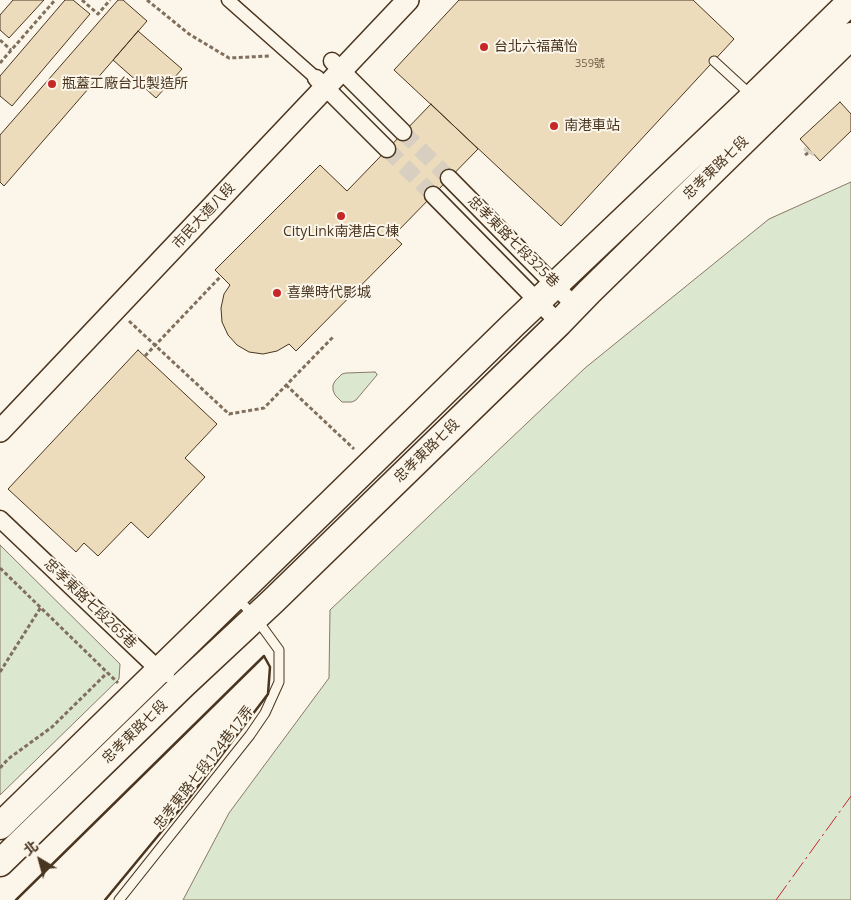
<!DOCTYPE html>
<meta charset="utf-8">
<style>
body{margin:0}
#map{position:relative;width:851px;height:900px;overflow:hidden;background:#fbf6e9;font-family:"Open Sans","Noto Sans TC",sans-serif}
canvas{display:block}
.north{position:absolute;left:15px;top:835px;width:50px;height:50px;-webkit-text-stroke:4px #fbf6e9;paint-order:stroke;rotate:323deg;font-size:14px;font-weight:700;line-height:20px;text-align:center;color:#4a3520}
.north::after{content:'';display:block;margin:auto;width:18px;height:22px;background:#4a3520;clip-path:polygon(50% 0,100% 100%,50% 72%,0 100%)}
</style>
<div id="map">
<canvas width="851" height="900"></canvas>
<div class="north">北</div>
</div>
<script>
const c = document.querySelector('canvas').getContext('2d');
c.lineJoin = 'round';
function paint(path, color) {
  c.fillStyle = color;
  c.fill(path, 'evenodd');
}
function poly(rows) {
  const path = new Path2D();
  for (const r of rows) {
    path.moveTo(r[0], r[1]);
    for (let i = 2; i < r.length; i += 2) path.lineTo(r[i], r[i + 1]);
  }
  return path;
}
function strokePath(path, color, width, dash) {
  c.strokeStyle = color;
  c.lineWidth = width;
  c.lineCap = dash ? 'butt' : 'round';
  c.setLineDash(dash || []);
  c.stroke(path);
}
function label(font, color, halo, rows, align = 'center') {
  c.font = font + ' "Open Sans","Noto Sans TC",sans-serif';
  c.lineWidth = 4;
  c.setLineDash([]);
  c.textBaseline = 'middle';
  c.strokeStyle = halo;
  c.fillStyle = color;
  for (const [text, x, y, turn = 0] of rows) {
    c.save();
    c.translate(x, y);
    c.rotate((+turn || 0) * Math.PI / 180);
    c.textAlign = isNaN(turn) ? turn : align;
    if (halo) c.strokeText(text, 0, 0);
    c.fillText(text, 0, 0);
    c.restore();
  }
}
const green = poly([
 [851,182,851,900,183,900,229,813,329,678,330,610,585,368,769,219,851,182],
 [375,372,377,374,377,375,356,400,352,402,342,402,335,395,333,390,333,385,335,381,342,374,346,373,375,372],
 [0,545,120,664,119,679,0,795,0,545]
]);
paint(green, '#dce7d0');
strokePath(green, '#887966', 1);
const building = poly([
 [13,0,44,0,9,38,0,30,0,15,13,0],
 [65,0,73,0,90,14,12,106,0,96,0,76,65,0],
 [118,0,123,0,147,21,4,186,0,182,0,135,118,0],
 [459,0,693,0,734,39,561,226,394,70,459,0],
 [138,31,182,69,156,98,113,60,138,31],
 [840,102,851,114,851,131,820,161,800,139,840,102],
 [431,104,478,149,393,236,402,244,296,351,289,344,277,351,263,354,249,352,237,345,228,335,222,322,221,308,224,294,230,285,215,270,320,165,347,191,431,104],
 [138,350,217,424,185,458,205,477,148,538,131,522,98,556,84,543,76,552,8,489,138,350]
]);
paint(building, '#ecdcbc');
strokePath(building, '#4a3520', 1);
strokePath(poly([
 [808,153,810,150]
]), '#d8cfc1', 12, [12, 6]);
strokePath(poly([
 [403,132,449,178],
 [387,149,433,195]
]), '#d8cfc1', 16, [16, 8]);
const service = poly([
 [714,61,751,95],
 [119,900,250,735,265,713,279,682,279,650,255,617,237,598]
]);
const pedestrian = poly([
 [228,0,316,78]
]);
const minor = poly([
 [332,61,403,132],
 [316,78,387,149],
 [449,178,575,306],
 [433,195,559,323],
 [0,519,159,670,166,674]
]);
const tertiary = poly([
 [0,431,408,0]
]);
const primary = poly([
 [0,826,513,325,753,97,851,1],
 [0,863,183,685,273,601,559,323,589,292,851,36]
]);
strokePath(service, '#4a3520', 11);
strokePath(pedestrian, '#4a3520', 15);
strokePath(minor, '#4a3520', 19);
strokePath(tertiary, '#4a3520', 24);
strokePath(primary, '#4a3520', 29);
strokePath(poly([
 [82,0,98,14,110,0],
 [147,0,189,34,229,58,269,56],
 [0,40,11,50],
 [0,63,55,0],
 [805,155,808,153],
 [129,321,229,414,264,408,334,336],
 [286,385,354,449],
 [0,568,118,683],
 [0,672,41,607],
 [0,768,8,759,52,727,107,673]
]), '#7f6f5c', 3, [4, 2.5]);
strokePath(service, '#fbf6e9', 9);
strokePath(pedestrian, '#fbf6e9', 12);
strokePath(minor, '#fbf6e9', 16);
strokePath(tertiary, '#fbf6e9', 21);
strokePath(primary, '#fbf6e9', 26);
strokePath(poly([
 [145,356,221,276]
]), '#7f6f5c', 3, [4, 2.5]);
strokePath(poly([
 [16,900,264,656,270,667,268,694,190,797,105,900]
]), '#4a3520', 2.5);
strokePath(poly([
 [776,900,851,796]
]), '#c62828', 1, [18, 4, 2.5, 4]);
for (const [x, y, r, color] of [
 [484,47,5,"#c62828"],
 [52,84,5,"#c62828"],
 [554,126,5,"#c62828"],
 [341,216,5,"#c62828"],
 [277,293,5,"#c62828"]
]) {
  const dot = new Path2D();
  dot.arc(x, y, r, 0, 2 * Math.PI);
  c.fillStyle = color;
  c.fill(dot);
  strokePath(dot, '#fbf6e9', 2);
}
label('11px', '#725f47', null, [
 ["359號",590,64]
]);
label('14px', '#4a3520', '#fbf6e9', [
 ["台北六福萬怡",494,47],
 ["瓶蓋工廠台北製造所",62,84],
 ["南港車站",564,126],
 ["CityLink南港店C棟",341,232,"center"],
 ["喜樂時代影城",287,293]
], 'left');
label('14px', '#4a3520', '#fbf6e9', [
 ["忠孝東路七段",716,168,-44],
 ["市民大道八段",204,216,-47],
 ["忠孝東路七段325巷",513,242,45],
 ["忠孝東路七段",427,451,-44],
 ["忠孝東路七段265巷",90,604,44],
 ["忠孝東路七段",135,732,-44],
 ["忠孝東路七段124巷17弄",204,768,-52]
]);
</script>
